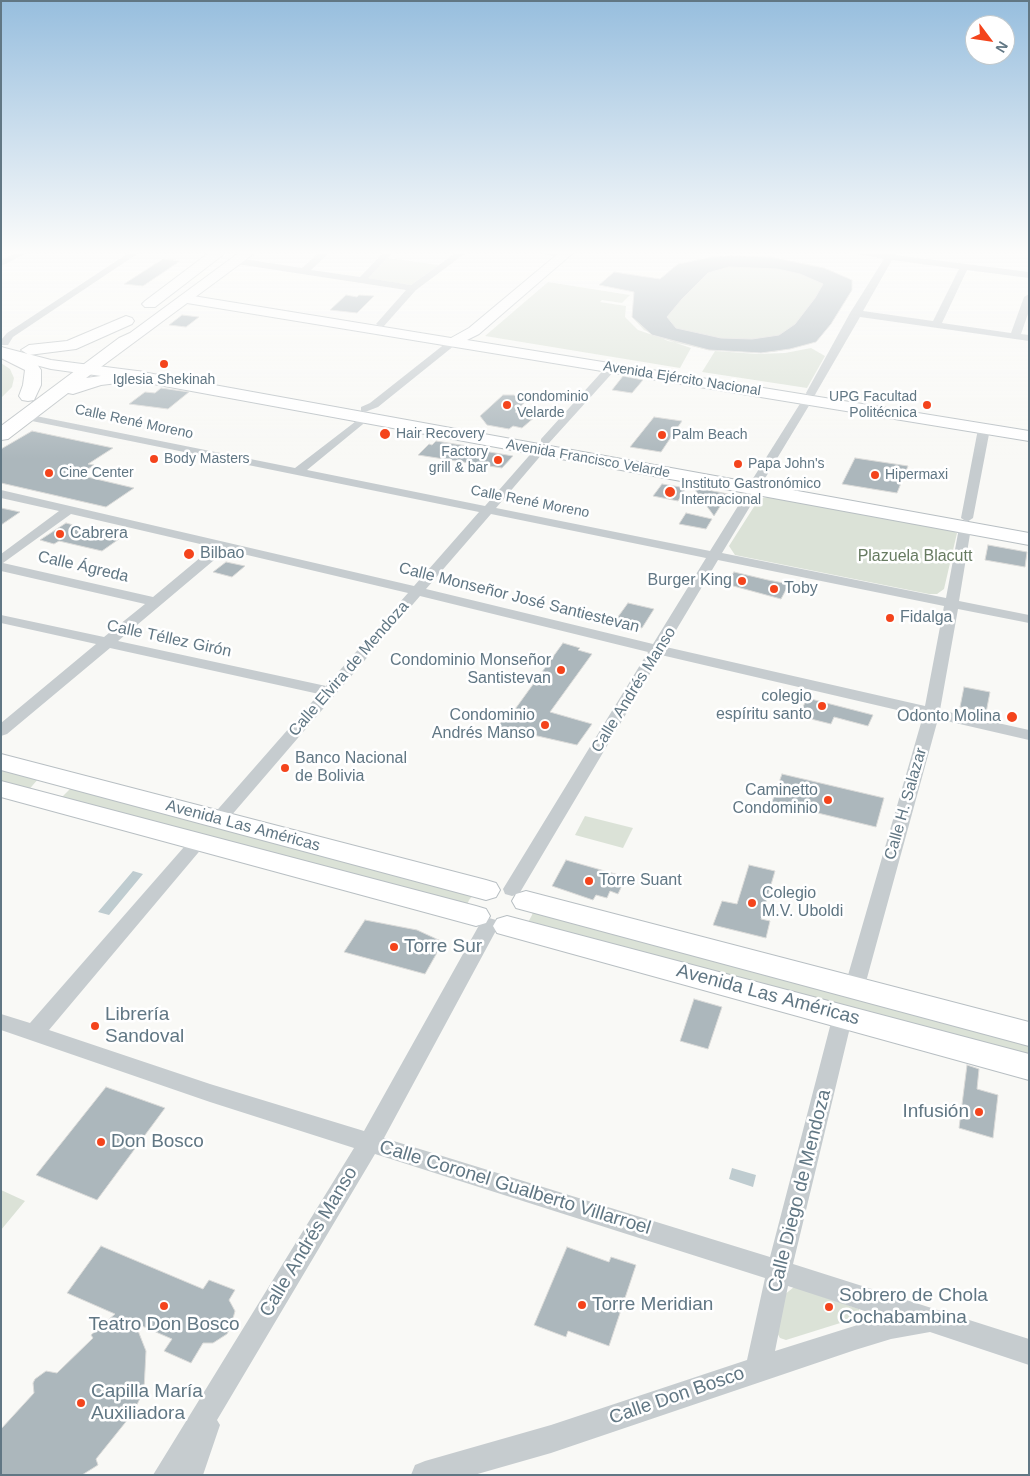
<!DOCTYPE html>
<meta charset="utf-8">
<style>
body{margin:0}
#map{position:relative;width:1030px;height:1476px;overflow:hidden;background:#f9f9f6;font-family:Arial,sans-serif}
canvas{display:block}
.frame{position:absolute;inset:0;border:2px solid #617784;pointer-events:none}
.north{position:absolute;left:965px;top:15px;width:50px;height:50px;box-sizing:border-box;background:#fff;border:1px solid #c0c9ce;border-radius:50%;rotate:121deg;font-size:14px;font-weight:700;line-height:20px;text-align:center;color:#617784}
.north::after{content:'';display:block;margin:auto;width:18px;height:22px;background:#f4441c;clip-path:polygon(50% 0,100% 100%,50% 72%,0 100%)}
</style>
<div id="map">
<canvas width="1030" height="1476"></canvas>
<div class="frame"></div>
<div class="north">N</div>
</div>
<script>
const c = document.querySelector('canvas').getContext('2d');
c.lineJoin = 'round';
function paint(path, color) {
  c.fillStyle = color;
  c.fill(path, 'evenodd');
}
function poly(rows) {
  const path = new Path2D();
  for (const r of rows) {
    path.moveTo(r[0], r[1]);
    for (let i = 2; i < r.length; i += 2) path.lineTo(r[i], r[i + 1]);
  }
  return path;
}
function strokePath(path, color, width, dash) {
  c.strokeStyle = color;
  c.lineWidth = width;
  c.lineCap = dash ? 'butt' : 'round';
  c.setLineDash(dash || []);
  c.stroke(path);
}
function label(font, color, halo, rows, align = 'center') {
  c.font = font + ' Arial,sans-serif';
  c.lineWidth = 5;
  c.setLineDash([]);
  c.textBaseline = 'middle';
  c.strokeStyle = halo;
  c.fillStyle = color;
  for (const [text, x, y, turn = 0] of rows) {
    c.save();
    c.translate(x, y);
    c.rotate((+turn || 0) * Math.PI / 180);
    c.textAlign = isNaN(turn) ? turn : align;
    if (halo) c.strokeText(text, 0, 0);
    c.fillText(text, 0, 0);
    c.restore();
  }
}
paint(poly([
 [713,257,766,257,808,264,850,279,852,290,820,337,809,344,774,352,709,350,668,341,644,330,632,317,633,305,677,266],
 [388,258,439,265,411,285,367,278],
 [548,282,630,295,622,303,602,300,600,302,626,306,625,317,638,330,691,348,680,368,485,336],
 [811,348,825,356,807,388,702,372,715,351,757,354,785,353],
 [1,363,10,369,14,378,12,387,1,398],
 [771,497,948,529,957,533,944,589,937,594,929,594,735,555,729,546,757,502,762,498],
 [1,768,39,778,26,793,1,786],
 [74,785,477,891,469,900,465,911,58,801],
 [585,816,633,828,623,848,575,835],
 [534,908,1029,1038,1029,1063,525,928,532,915],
 [1,1190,25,1201,1,1230],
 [794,1287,859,1309,859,1314,853,1319,786,1340,780,1338,776,1331,784,1295]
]), '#dbe2d7');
paint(poly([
 [133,871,143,874,109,915,98,912],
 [732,1168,756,1175,753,1187,729,1179]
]), '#bfccd0');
const building = poly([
 [734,256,770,257,824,268,852,280,852,290,831,324,816,342,790,349,761,353,709,350,652,335,632,317,634,292,599,285,614,272,660,279,678,264,713,257,734,256],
 [729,267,777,269,800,274,823,284,815,298,795,324,779,335,752,339,721,338,676,328,667,317,682,299,708,273,729,267],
 [163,259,180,261,143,286,124,284,163,259],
 [346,295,357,297,359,295,374,296,357,313,330,310,346,295],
 [182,315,199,317,186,327,169,325,182,315],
 [623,376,643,380,632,393,612,390,623,376],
 [161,388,189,392,168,409,129,404,145,392,155,393,161,388],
 [503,395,514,395,524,403,515,412,536,416,522,428,513,426,509,429,487,425,480,416,503,395],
 [654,417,682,421,661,452,630,447,654,417],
 [32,431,113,448,88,464,94,465,79,475,134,488,106,507,1,483,1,449,32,431],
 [436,441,480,448,478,450,513,456,502,468,418,455,429,444,432,445,436,441],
 [855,458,908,466,897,493,842,484,855,458],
 [662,484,686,488,678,501,653,496,662,484],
 [693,487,728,494,714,516,693,487],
 [1,508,20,512,1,525,1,508],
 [686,513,712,519,706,529,679,524,686,513],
 [66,523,81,527,77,530,119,539,102,551,59,541,54,544,40,540,66,523],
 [988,545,1027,552,1025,567,985,560,988,545],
 [226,562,245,566,232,577,213,572,226,562],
 [734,572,768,580,789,584,781,599,726,584,734,572],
 [628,603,654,609,642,628,615,621,628,603],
 [563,643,580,648,578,650,592,654,550,712,592,724,577,745,498,727,508,711,513,712,563,643],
 [964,687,990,692,986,713,960,707,964,687],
 [807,698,873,715,868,726,834,717,831,724,799,716,807,698],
 [782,774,884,798,876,827,772,802,782,774],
 [566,860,626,877,618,894,610,891,607,898,596,895,593,900,552,886,566,860],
 [749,865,775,871,761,919,770,921,766,938,713,925,722,901,737,904,749,865],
 [365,920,417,930,443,942,425,974,344,952,365,920],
 [694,999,722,1007,708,1049,680,1041,694,999],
 [967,1065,979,1069,977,1089,998,1095,993,1138,959,1128,967,1065],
 [106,1087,165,1108,97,1200,36,1175,106,1087],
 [101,1246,203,1289,209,1280,235,1290,229,1300,235,1311,231,1326,227,1334,213,1343,203,1343,191,1363,164,1351,172,1339,135,1323,146,1351,144,1390,133,1413,96,1459,98,1465,82,1475,1,1475,1,1429,34,1393,33,1383,35,1379,46,1371,57,1373,93,1338,91,1335,115,1314,67,1293,101,1246],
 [567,1247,609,1262,611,1257,636,1265,609,1346,568,1331,566,1337,534,1325,567,1247]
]);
paint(building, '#acb7bc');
strokePath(building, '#dbdbd9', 1);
const secondary = poly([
 [560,252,574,252,479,334,467,340,1029,431,1029,441,187,303,180,299,187,295,451,338,469,328,560,252],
 [1,347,51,360,137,371,1029,533,1029,545,137,381,51,369,1,356,1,347],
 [1,754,486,880,496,883,500,890,496,897,486,900,1,770,1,754],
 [1,781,476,906,486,909,490,916,486,923,476,926,1,797,1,781],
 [526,891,1029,1022,1029,1046,516,908,512,901,516,894,526,891],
 [507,916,1029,1054,1029,1080,497,933,493,926,497,919,507,916]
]);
const primary = poly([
 [210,252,224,254,155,307,145,307,142,304,145,301,210,252],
 [240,252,256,252,86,378,137,371,143,372,145,376,143,380,101,385,73,394,68,393,8,439,1,440,1,426,119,338,130,333,240,252],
 [126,316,132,318,134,321,132,324,76,349,29,355,21,350,29,345,67,341,126,316],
 [1,347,35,361,41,370,41,385,34,400,28,401,22,400,19,396,23,385,25,370,1,358,1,347]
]);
strokePath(secondary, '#b8bfc3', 2);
strokePath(primary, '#b9bfc2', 2);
paint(poly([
 [17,252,29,252,1,266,1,260,17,252],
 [130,252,140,252,13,337,8,345,1,345,1,340,7,333,130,252],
 [320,252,330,252,311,270,360,277,384,252,393,252,368,278,411,285,457,252,467,252,416,290,384,326,381,327,376,324,406,290,237,264,233,261,237,258,302,268,320,252],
 [539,252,558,252,559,254,555,257,539,252],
 [847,252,896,252,895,255,1029,272,1029,278,967,270,942,323,1011,333,1024,297,1029,294,1029,311,1021,334,1029,335,1029,341,860,317,816,393,815,395,807,395,806,393,850,313,884,259,847,252],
 [892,260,959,269,933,321,863,311,892,260],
 [451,339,460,341,378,407,365,412,361,411,361,407,370,403,451,339],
 [612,364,616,365,616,369,549,443,541,443,541,439,608,365,612,364],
 [808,396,813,399,764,480,762,483,754,483,752,480,803,399,808,396],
 [26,414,295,468,364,415,370,418,368,420,307,470,485,506,535,449,539,447,545,451,543,453,496,508,710,551,748,490,754,486,760,490,722,553,946,598,959,528,960,525,970,525,971,528,959,601,1029,615,1029,623,958,609,940,710,1029,730,1029,740,938,719,864,989,861,994,854,997,847,994,844,989,923,716,661,655,519,894,512,896,505,894,503,889,648,652,420,596,224,824,212,824,209,820,212,816,319,694,110,648,7,734,1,736,1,723,96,644,1,623,1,615,104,637,145,604,1,571,1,554,59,511,1,498,1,490,414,586,479,512,22,419,22,415,26,414],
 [71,514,213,547,153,597,3,563,71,514],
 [491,514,706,558,653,644,426,589,491,514],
 [226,550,408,593,326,686,118,641,226,550],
 [718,560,944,606,925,706,666,647,718,560],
 [984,426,990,429,973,518,967,522,961,518,978,429,984,426],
 [197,837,203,839,206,843,203,847,49,1030,210,1084,364,1131,482,920,489,918,496,920,499,925,384,1138,770,1257,833,1015,836,1009,843,1007,850,1009,853,1015,793,1264,1029,1339,1029,1365,930,1332,891,1339,855,1350,551,1453,474,1475,411,1475,415,1465,425,1461,551,1425,747,1360,765,1278,375,1154,217,1420,220,1425,203,1475,153,1475,354,1148,210,1102,1,1030,1,1014,30,1023,191,839,197,837],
 [788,1286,883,1317,775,1351,788,1286]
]), '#c6cccf');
paint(secondary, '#fff');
paint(primary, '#fff');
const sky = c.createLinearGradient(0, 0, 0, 459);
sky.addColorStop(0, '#97bede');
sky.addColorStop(0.55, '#fcfcfb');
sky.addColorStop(1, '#fcfcfb00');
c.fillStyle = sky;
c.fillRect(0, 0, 1030, 459);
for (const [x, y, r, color] of [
 [164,364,5,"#f4441c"],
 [507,405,5,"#f4441c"],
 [927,405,5,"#f4441c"],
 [385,434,6,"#f4441c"],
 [662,435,5,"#f4441c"],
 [154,459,5,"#f4441c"],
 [498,460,5,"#f4441c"],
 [738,464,5,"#f4441c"],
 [49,473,5,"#f4441c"],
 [875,475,5,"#f4441c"],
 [670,492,6,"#f4441c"],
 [60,534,5,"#f4441c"],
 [189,554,6,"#f4441c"],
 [742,581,5,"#f4441c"],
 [774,589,5,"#f4441c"],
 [890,618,5,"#f4441c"],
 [561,670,5,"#f4441c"],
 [822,706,5,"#f4441c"],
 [1012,717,6,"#f4441c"],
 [545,725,5,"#f4441c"],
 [285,768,5,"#f4441c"],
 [828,800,5,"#f4441c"],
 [589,881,5,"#f4441c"],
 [752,903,5,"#f4441c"],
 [394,947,5,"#f4441c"],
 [95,1026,5,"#f4441c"],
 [979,1112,5,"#f4441c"],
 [101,1142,5,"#f4441c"],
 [582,1305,5,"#f4441c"],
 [164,1306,5,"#f4441c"],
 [829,1307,5,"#f4441c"],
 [81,1403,5,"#f4441c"]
]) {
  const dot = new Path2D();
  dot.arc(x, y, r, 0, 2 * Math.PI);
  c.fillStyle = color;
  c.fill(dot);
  strokePath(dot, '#fff', 2);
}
label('14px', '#617784', '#fff', [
 ["Avenida Ejército Nacional",682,379,9],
 ["Calle René Moreno",134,422,12],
 ["Avenida Francisco Velarde",588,459,10],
 ["Calle René Moreno",530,502,11]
]);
label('14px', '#617784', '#fff', [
 ["Iglesia Shekinah",164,380,"center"],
 ["condominio",517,397],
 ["Velarde",517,413],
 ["UPG Facultad",917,397,"right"],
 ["Politécnica",917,413,"right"],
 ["Hair Recovery",396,434],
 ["Palm Beach",672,435],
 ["Factory",488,452,"right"],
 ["grill & bar",488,468,"right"],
 ["Body Masters",164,459],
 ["Papa John's",748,464],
 ["Cine Center",59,473],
 ["Hipermaxi",885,475],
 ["Instituto Gastronómico",681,484],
 ["Internacional",681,500]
], 'left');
label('16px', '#617784', '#fff', [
 ["Cabrera",70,534],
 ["Bilbao",200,554],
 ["Burger King",732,581,"right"],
 ["Toby",784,589],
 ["Fidalga",900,618],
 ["Condominio Monseñor",551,661,"right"],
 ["Santistevan",551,679,"right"],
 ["colegio",812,697,"right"],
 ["espíritu santo",812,715,"right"],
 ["Condominio",535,716,"right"],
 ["Andrés Manso",535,734,"right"],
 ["Odonto Molina",1001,717,"right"],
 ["Banco Nacional",295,759],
 ["de Bolivia",295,777],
 ["Caminetto",818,791,"right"],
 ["Condominio",818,809,"right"],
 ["Torre Suant",599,881],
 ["Colegio",762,894],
 ["M.V. Uboldi",762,912]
], 'left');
label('16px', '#677b61', '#fff', [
 ["Plazuela Blacutt",915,557]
]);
label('16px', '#617784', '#fff', [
 ["Calle Ágreda",83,567,13],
 ["Calle Monseñor José Santiestevan",519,598,14],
 ["Calle Téllez Girón",169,639,12],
 ["Calle Elvira de Mendoza",349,669,-49],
 ["Calle Andrés Manso",634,690,-58],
 ["Calle H. Salazar",906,804,-74],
 ["Avenida Las Américas",243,826,15]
]);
label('19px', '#617784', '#fff', [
 ["Torre Sur",404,947],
 ["Librería",105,1015],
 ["Sandoval",105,1037],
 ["Infusión",969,1112,"right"],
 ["Don Bosco",111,1142],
 ["Sobrero de Chola",839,1296],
 ["Cochabambina",839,1318],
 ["Torre Meridian",592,1305],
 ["Teatro Don Bosco",164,1325,"center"],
 ["Capilla María",91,1392],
 ["Auxiliadora",91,1414]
], 'left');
label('19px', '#617784', '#fff', [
 ["Avenida Las Américas",768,995,15],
 ["Calle Coronel Gualberto Villarroel",515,1188,17],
 ["Calle Diego de Mendoza",800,1191,-76],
 ["Calle Andrés Manso",309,1242,-59],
 ["Calle Don Bosco",677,1396,-19]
]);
</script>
